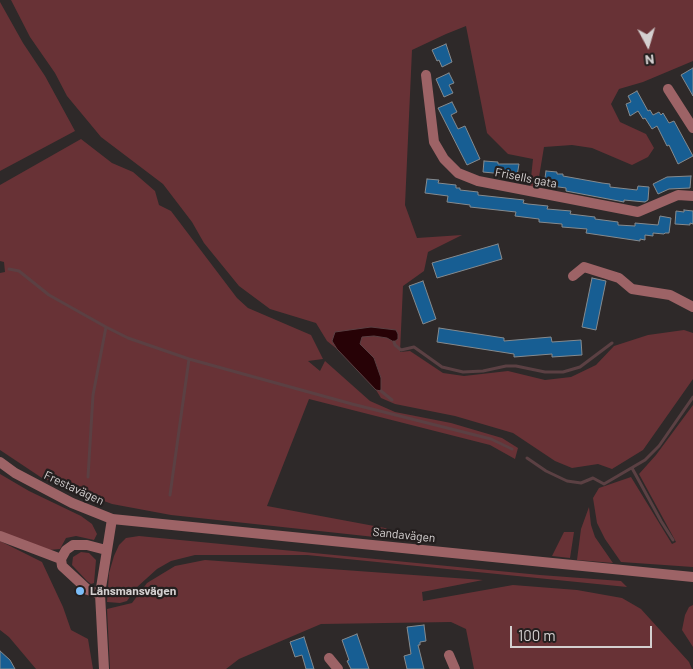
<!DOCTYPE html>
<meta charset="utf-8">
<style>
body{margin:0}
#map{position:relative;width:693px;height:669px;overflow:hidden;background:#2e2929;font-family:Barlow,sans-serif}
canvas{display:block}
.north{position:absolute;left:623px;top:20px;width:50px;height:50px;-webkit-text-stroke:4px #241f1f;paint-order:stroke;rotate:174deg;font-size:14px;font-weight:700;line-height:20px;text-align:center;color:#d4d0d0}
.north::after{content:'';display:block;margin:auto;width:18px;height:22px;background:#d4d0d0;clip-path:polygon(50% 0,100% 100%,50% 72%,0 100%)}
.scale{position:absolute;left:510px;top:626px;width:142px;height:22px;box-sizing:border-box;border:2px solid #d4d0d0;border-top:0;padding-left:6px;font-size:15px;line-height:18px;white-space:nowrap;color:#d4d0d0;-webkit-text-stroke:4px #241f1f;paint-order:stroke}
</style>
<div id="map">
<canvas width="693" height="669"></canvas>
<div class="north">N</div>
<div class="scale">100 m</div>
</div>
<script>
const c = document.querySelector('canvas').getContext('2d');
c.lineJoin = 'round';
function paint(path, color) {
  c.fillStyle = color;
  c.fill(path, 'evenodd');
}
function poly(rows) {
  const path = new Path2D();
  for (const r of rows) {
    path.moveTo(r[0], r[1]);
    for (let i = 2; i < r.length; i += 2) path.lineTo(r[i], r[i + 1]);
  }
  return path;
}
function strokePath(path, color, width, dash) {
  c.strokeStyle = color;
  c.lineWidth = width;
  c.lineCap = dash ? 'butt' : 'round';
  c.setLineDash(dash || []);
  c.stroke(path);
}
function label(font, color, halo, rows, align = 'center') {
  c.font = font + ' Barlow,sans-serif';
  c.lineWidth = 4.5;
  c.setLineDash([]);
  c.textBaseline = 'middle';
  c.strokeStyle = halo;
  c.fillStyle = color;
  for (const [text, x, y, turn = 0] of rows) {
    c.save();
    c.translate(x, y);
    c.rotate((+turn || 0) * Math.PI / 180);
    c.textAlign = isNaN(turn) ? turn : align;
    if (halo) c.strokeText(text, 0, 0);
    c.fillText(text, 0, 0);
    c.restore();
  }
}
paint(poly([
 [11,0,693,0,693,61,643,82,619,89,611,104,620,122,646,134,654,148,648,157,632,165,592,148,572,145,544,147,537,189,530,187,533,159,508,154,487,133,466,26,446,34,412,50,405,205,417,238,462,235,428,252,424,271,403,286,400,352,410,351,443,373,464,376,508,371,545,380,571,377,596,365,614,346,648,335,684,330,693,333,693,379,643,450,612,469,598,464,572,468,555,461,513,433,455,416,395,404,381,398,376,390,381,390,381,378,374,358,360,344,362,336,374,336,387,338,396,330,332,341,337,349,327,341,316,323,270,309,239,286,204,243,192,222,163,184,101,137,67,96,55,73,30,37],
 [0,2,23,43,45,76,75,131,0,171],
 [81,139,112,163,133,172,155,191,159,205,171,211,237,298,248,308,311,335,323,359,308,361,320,371,325,361,370,401,395,412,451,423,502,438,518,448,515,459,490,445,309,399,267,506,385,528,421,542,171,515,112,504,42,478,0,450,0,273,5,272,4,262,0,261,0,185],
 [693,405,693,567,621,562,605,539,597,523,593,498,599,488,631,477,672,544,676,542,639,474,656,455],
 [0,474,29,491,81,516,92,524,97,534,94,540,76,536,66,538,60,549,49,550,0,532],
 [589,507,591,525,595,537,613,563,577,560,581,529],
 [564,532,574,532,570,558,552,556],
 [139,536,540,575,621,581,627,587,307,555,195,555,171,561,157,569,136,588,127,601,120,603,107,602,109,573,114,556,119,545,126,538],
 [0,541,42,562,63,607,71,630,88,639,93,669,36,669,9,637,0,630],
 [81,552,89,553,96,560,94,583,91,584,87,581,72,565,73,557],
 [205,560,483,580,422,592,423,601,513,585,577,590,622,598,641,609,689,662,692,669,474,669,466,629,451,622,321,624,239,659,226,669,110,669,107,609,132,603,147,583,175,566],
 [693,605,693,647,682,630,685,615,689,607]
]), '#683236');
const water = poly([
 [371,327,396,330,398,334,398,339,394,342,387,338,374,336,362,337,360,344,374,358,381,378,381,391,376,390,337,349,332,341,335,332,371,327]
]);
paint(water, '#270206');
strokePath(water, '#5b4043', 1);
strokePath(poly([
 [9,269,19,271,49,295,106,327,128,338,189,359,352,404,491,439,512,449],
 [394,342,395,345,401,350,414,347,442,367,463,372,483,371,506,366,516,366,545,372,563,372,580,367,612,343],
 [381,391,392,400],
 [527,458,546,471,567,481,581,483,593,478,604,484,645,460,659,446,693,397],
 [632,468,661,521,673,540],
 [88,477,93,395,106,327],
 [170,495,189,359]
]), '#5b4043', 3);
const building = poly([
 [446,44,452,62,442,67,439,60,437,61,432,50,446,44],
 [693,68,693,96,681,75,693,68],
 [449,73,454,83,449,85,453,93,444,97,436,79,449,73],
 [637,91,648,111,650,110,653,115,659,112,661,115,663,113,669,123,674,121,693,156,678,164,669,145,667,146,657,126,652,129,645,118,643,119,638,111,630,116,626,104,631,102,628,96,637,91],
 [452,102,457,112,451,115,458,129,465,126,480,159,467,165,438,108,452,102],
 [484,161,498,162,498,164,519,164,517,176,504,176,504,174,483,172,484,161],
 [546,171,557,172,557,174,563,174,563,176,602,183,610,184,610,187,637,190,638,186,649,187,648,200,645,202,624,200,624,202,566,191,566,188,544,185,546,171],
 [691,176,690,188,669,189,658,194,653,184,667,177,691,176],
 [427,179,439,180,438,183,456,185,456,188,460,188,460,190,478,192,478,195,524,200,523,203,528,204,548,206,547,209,571,211,570,214,595,217,595,219,618,222,618,225,635,226,635,223,658,225,660,216,671,218,669,233,665,233,664,234,653,233,653,236,645,235,645,240,640,239,640,241,586,233,587,229,562,227,562,224,539,222,539,219,515,216,516,212,470,207,470,205,447,202,448,196,425,193,427,179],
 [684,210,693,211,693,224,690,223,690,225,675,224,676,211,684,212,684,210],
 [498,244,502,259,437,278,432,263,498,244],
 [592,278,606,281,596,330,582,327,592,278],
 [423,281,436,319,423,324,409,286,423,281],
 [439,328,504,338,504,341,551,337,552,342,581,340,582,355,552,357,552,354,514,357,514,354,437,342,439,328],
 [424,625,426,641,420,642,420,645,418,645,424,669,407,669,404,656,411,654,407,627,424,625],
 [357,634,369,669,351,669,347,661,349,660,342,640,357,634],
 [304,637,314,669,306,669,302,655,295,657,290,642,304,637],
 [0,651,10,660,15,669,0,669,0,651]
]);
paint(building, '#175e93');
strokePath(building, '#858a8e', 1);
strokePath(poly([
 [426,75,434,142,444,159,458,173,478,181,638,212,678,195,693,196],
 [668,89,693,128],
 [573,276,584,267,619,278,632,289,670,295,693,307],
 [0,536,61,559],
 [100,594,88,590,62,566,61,559,66,550,73,545,87,545,106,550],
 [449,655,455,669],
 [329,658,338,669],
 [104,669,100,594,112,519]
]), '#9d6366', 10);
strokePath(poly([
 [0,462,15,473,72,503,112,519,693,577]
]), '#9d6366', 10);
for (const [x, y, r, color] of [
 [80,591,5,"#7cbef9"]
]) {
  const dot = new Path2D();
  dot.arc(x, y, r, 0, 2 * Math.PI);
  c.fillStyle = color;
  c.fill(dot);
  strokePath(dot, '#241f1f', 2);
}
label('12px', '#d4d0d0', '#241f1f', [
 ["Frisells gata",526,178,11],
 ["Frestavägen",74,488,25],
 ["Sandavägen",404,535,6]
]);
label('bold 12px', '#d4d0d0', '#241f1f', [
 ["Länsmansvägen",90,591]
], 'left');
</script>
